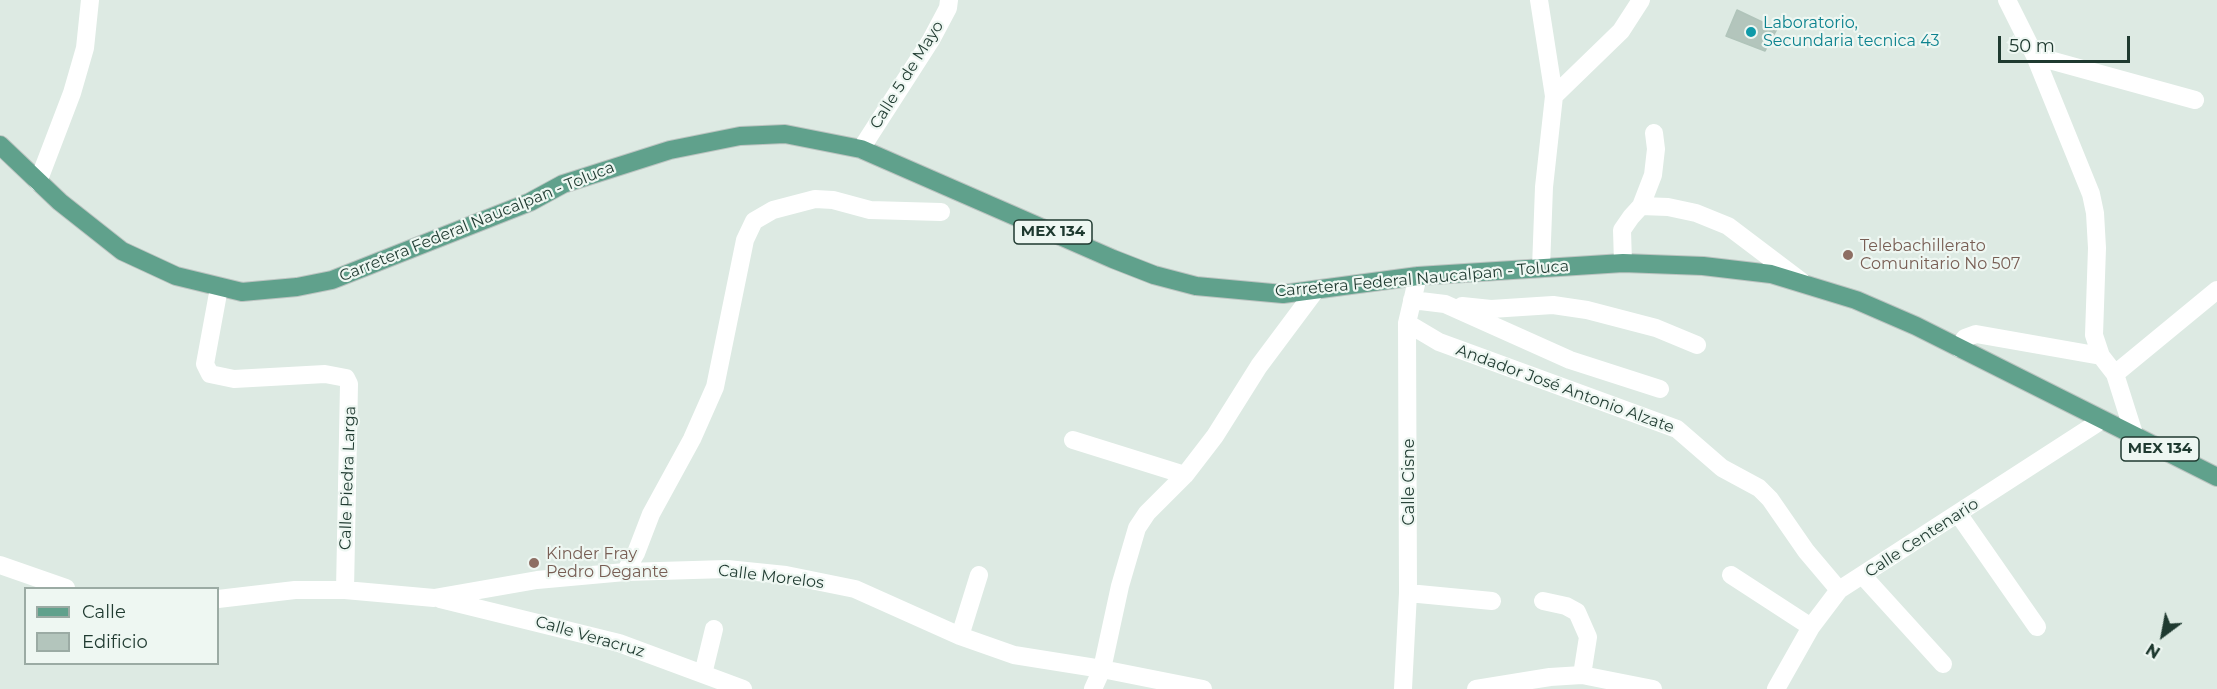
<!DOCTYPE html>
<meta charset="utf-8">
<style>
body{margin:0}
#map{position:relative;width:2217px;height:689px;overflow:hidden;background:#ddeae3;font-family:Montserrat,sans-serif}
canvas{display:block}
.legend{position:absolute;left:24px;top:587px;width:195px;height:78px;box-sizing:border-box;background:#eef7f2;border:2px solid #9baba4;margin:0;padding:8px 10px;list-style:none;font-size:18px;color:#1f3a30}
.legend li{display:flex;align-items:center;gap:12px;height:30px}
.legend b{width:30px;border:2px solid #9baba4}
.north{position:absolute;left:2133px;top:605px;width:60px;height:60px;-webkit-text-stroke:4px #eef7f2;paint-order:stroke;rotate:212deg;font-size:16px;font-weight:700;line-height:24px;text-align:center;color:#1f3a30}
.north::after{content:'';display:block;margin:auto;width:21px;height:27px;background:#1f3a30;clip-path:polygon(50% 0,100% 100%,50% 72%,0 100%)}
.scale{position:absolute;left:1998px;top:36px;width:132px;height:27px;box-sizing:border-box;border:3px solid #1f3a30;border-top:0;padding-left:8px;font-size:18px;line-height:21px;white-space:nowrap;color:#1f3a30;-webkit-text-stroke:4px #eef7f2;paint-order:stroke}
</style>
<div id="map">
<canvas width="2217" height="689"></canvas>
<ul class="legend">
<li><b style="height:8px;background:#60a18c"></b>Calle</li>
<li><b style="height:16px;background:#b3c5bc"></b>Edificio</li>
</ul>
<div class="north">N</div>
<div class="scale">50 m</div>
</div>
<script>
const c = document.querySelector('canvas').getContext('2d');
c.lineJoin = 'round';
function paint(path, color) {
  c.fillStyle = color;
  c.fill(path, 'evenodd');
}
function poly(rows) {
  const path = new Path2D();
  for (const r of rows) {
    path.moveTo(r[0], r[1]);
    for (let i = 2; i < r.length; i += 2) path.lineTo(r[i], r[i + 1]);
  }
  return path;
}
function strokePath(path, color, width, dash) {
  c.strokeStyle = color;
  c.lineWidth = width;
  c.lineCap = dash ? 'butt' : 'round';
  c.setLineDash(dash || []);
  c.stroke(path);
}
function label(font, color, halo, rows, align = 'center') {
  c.font = font + ' Montserrat,sans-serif';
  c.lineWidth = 4.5;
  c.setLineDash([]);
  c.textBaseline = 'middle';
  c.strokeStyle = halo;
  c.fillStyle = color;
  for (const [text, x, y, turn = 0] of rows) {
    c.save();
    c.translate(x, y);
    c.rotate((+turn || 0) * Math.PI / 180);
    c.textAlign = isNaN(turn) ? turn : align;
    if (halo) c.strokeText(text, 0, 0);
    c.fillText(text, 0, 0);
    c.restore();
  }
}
const building = poly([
 [1737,10,1777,29,1765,51,1726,36,1737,10]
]);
paint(building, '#b3c5bc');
strokePath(building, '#b0c4ba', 1.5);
const major = poly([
 [0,145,60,202,122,251,176,276,242,292,297,287,332,280,530,202,563,184,670,150,740,136,785,134,861,149,1113,259,1154,275,1196,286,1283,294,1418,276,1623,263,1703,266,1771,274,1856,300,1916,326,2217,477]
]);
strokePath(major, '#bcc4c1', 20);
strokePath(poly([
 [1539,0,1554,96,1544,187,1541,268],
 [2007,0,2035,56,2091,194,2095,213,2097,248,2094,335,2101,356,2115,374,2135,437],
 [2035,56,2195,100],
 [1554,96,1621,31,1641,0],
 [861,149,931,40,948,8,949,0],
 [38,182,72,93,85,48,90,0],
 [1641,206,1653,175,1656,149,1654,133],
 [1623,263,1622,230,1631,217,1641,206,1668,207,1696,213,1728,226,1802,282],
 [219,288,205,364,210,374,234,379,325,374,346,378,349,384,345,590],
 [1412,300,1445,304,1570,360,1660,389],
 [1462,306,1491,309,1553,305,1587,310,1656,328,1697,345],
 [1407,323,1439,342,1677,429,1722,468,1759,488,1770,499,1806,551,1839,590],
 [1959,348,1965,338,1976,334,2101,356],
 [2115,374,2217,290],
 [1073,440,1185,475],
 [1959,515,2037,627],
 [0,565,66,588],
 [625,572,636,553,651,514,692,439,715,387,745,240,754,221,773,210,815,199,833,200,870,210,941,212],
 [1731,575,1811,627],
 [1863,576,1943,664],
 [1408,593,1492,601],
 [218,599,295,590,345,590,434,598,537,580,625,572,727,569,786,575,855,589,960,636,1014,655,1102,669,1203,689],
 [440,599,619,643,743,689],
 [1543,601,1566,606,1577,612,1588,637,1582,675],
 [960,636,979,575],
 [703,674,714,629],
 [1093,689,1102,669,1120,586,1137,528,1147,513,1185,475,1215,436,1259,366,1315,291],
 [1403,689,1408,593,1407,323,1418,276],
 [1476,689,1550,677,1582,675,1653,689],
 [1776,689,1811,627,1839,590,2102,420]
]), '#fff', 18);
strokePath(major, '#60a18c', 18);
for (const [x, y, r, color] of [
 [1751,32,6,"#0f9aa8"],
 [1848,255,6,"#8d6e63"],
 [534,563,6,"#8d6e63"]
]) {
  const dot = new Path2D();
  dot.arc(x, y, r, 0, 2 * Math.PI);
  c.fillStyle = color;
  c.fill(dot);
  strokePath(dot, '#eef7f2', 2);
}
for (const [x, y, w] of [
 [1053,232,78],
 [2160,449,78]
]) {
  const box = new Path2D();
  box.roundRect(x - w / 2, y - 12, w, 24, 4.5);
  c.fillStyle = '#eef7f2';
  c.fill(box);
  strokePath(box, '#1f3a30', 1.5);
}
label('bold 15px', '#1f3a30', null, [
 ["MEX 134",1053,232],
 ["MEX 134",2160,449]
]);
label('16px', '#0d838f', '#eef7f2', [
 ["Laboratorio,",1763,23],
 ["Secundaria tecnica 43",1763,41]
], 'left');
label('16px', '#1f3a30', '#eef7f2', [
 ["Calle 5 de Mayo",907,75,-58],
 ["Carretera Federal Naucalpan - Toluca",477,222,-22],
 ["Carretera Federal Naucalpan - Toluca",1422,279,-5],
 ["Andador José Antonio Alzate",1565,389,20],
 ["Calle Piedra Larga",348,478,-88],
 ["Calle Cisne",1409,482,-90],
 ["Calle Centenario",1922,538,-33],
 ["Calle Morelos",771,577,7],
 ["Calle Veracruz",590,637,16]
]);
label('16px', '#785e54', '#eef7f2', [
 ["Telebachillerato",1860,246],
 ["Comunitario No 507",1860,264],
 ["Kinder Fray",546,554],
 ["Pedro Degante",546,572]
], 'left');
</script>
